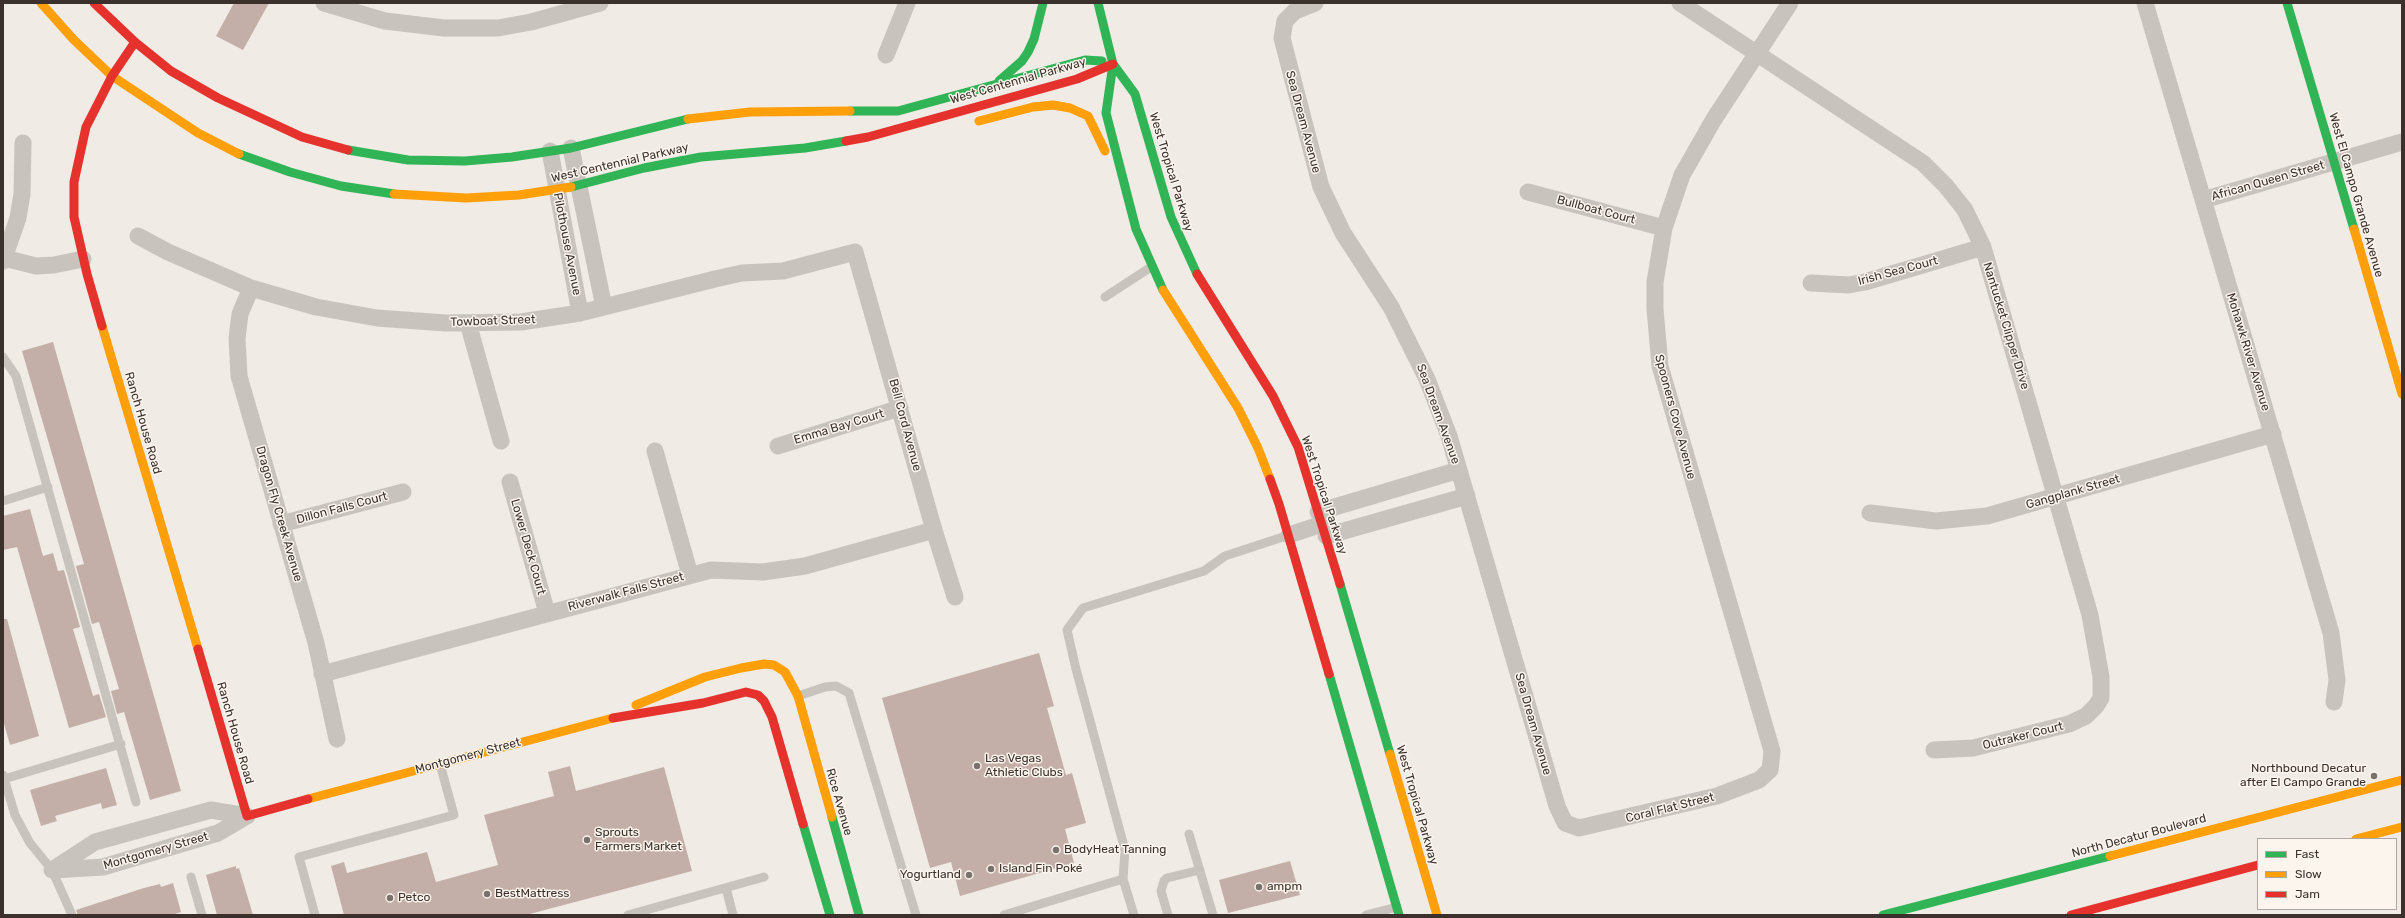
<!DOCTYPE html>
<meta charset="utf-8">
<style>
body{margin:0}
#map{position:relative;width:2405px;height:918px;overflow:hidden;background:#f0ebe5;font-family:Rubik,sans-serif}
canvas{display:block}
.frame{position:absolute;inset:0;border:4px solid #3b302b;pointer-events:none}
.legend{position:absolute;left:2257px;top:838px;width:140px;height:72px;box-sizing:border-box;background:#fbf5ee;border:1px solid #aea6a0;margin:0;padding:5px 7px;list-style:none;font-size:12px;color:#3b302b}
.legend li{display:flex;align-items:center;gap:8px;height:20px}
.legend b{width:20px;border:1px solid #aea6a0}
</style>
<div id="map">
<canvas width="2405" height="918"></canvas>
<div class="frame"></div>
<ul class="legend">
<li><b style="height:5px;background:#30b455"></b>Fast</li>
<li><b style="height:5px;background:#ff9f0a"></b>Slow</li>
<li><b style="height:5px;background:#e5322d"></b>Jam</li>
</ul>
</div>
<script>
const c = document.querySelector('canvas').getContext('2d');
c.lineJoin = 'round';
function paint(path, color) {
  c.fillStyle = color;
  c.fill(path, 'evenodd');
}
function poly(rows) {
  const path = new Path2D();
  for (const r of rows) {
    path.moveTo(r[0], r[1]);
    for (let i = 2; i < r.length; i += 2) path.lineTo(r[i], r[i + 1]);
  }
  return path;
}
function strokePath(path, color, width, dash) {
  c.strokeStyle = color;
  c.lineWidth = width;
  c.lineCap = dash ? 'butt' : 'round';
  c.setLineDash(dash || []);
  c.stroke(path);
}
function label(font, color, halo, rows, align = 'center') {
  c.font = font + ' Rubik,sans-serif';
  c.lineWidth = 3;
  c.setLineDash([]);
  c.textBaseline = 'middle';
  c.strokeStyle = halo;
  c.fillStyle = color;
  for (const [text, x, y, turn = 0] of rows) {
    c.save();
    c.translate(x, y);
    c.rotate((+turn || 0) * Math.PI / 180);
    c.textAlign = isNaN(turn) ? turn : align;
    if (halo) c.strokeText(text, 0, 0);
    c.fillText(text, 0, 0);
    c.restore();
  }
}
paint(poly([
 [234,3,269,3,243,50,216,36],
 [53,342,181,791,150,800,124,712,117,714,111,691,119,689,99,622,92,624,76,566,84,564,22,351],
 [30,509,43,556,53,553,58,571,64,570,80,627,73,629,93,696,99,694,106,717,69,728,17,547,3,550,3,516],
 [3,619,7,619,39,736,10,745,3,720],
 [1039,653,1054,706,1047,708,1066,775,1072,773,1086,823,1065,829,1074,863,960,896,951,862,930,868,882,698],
 [570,766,576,791,664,767,692,871,526,915,344,915,331,866,344,862,347,873,427,852,436,882,498,865,484,815,554,796,548,772],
 [106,768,117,805,102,809,101,803,55,816,57,821,41,826,30,790],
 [1290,861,1300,895,1228,913,1219,880],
 [236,866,236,869,239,868,253,915,217,915,206,875],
 [173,883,181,912,172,915,78,915,76,910,144,888,160,884,161,887]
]), '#c3afa7');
strokePath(poly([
 [1105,297,1151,267],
 [3,357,16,376,136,802],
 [3,501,48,487],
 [798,696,825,687,836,686,849,693,916,915],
 [3,775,15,815,30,843,52,870,72,915],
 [4,779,121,744],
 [1189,834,1213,915],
 [191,877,202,915],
 [726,888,733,915],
 [315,915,299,857,454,815,440,764],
 [628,915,764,877],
 [1004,915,1123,879],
 [1134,915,1123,879,1125,850,1076,669,1067,630,1083,608,1204,571,1225,556,1289,535],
 [1168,915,1161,891,1164,881,1167,878,1200,870],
 [1366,915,1397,907]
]), '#c9c3be', 9);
strokePath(poly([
 [324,3,385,21,444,28,498,28,531,22,600,3],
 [1315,3,1295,11,1285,21,1282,38,1321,187,1343,233,1391,307,1427,379,1449,436,1557,806,1565,823,1579,828,1717,796,1759,780,1770,770,1772,751,1660,366,1655,309,1655,282,1664,228,1682,175,1714,119,1790,3],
 [1680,3,1923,163,1946,186,1965,210,1983,247,2090,615,2101,677,2101,698,2096,706,2086,716,2069,724,1973,748,1934,750],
 [2145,3,2331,633,2337,680,2334,702],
 [886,55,907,3],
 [571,148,604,307],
 [550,151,580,313],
 [1528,192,1664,228],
 [2203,200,2402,142],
 [138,236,168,252,251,288,316,307,377,318,445,323,521,322,580,313,715,279,742,273,783,271,855,252,934,530,955,597],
 [4,258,36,266,54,265,83,259],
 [3,261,18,218,22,194,23,143],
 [1811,283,1849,285,1865,282,1983,247],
 [251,288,240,314,237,338,239,376,316,643,337,739],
 [468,323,501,441],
 [778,446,900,408],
 [655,451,690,575],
 [510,482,547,613],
 [1318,512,1459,470],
 [1870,513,1936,521,1987,516,2273,434],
 [281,524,403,492],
 [1289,535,1322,524],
 [1326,536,1467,496],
 [322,674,711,570,763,572,805,566,934,530],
 [52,870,95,842,211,810,247,816],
 [53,870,103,867,218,833,247,816]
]), '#c9c3be', 17);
strokePath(poly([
 [1098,3,1113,64,1135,94,1171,217,1197,274],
 [2287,3,2354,229],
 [1113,64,1106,113,1136,229,1163,290],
 [999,81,1022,61,1028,52,1034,39,1043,3],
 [850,111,898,111,1085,60,1102,61],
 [348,150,408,160,465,161,512,157,571,148,688,119],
 [239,154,290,172,341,186,394,194],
 [571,187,644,168,701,157,805,148,846,141],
 [1340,584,1390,754],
 [1329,674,1399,915],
 [832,817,859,915],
 [803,824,830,915],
 [1883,915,2110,856]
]), '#30b455', 9);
strokePath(poly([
 [41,3,74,40,112,76,198,133,239,154],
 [688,119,750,112,850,111],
 [979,121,1033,107,1053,105,1070,108,1088,116,1105,151],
 [394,194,466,198,519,195,571,187],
 [2354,229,2402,394],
 [1163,290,1238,408,1258,448,1270,479],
 [102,326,198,649],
 [636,705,705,677,741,668,764,664,774,665,785,672,798,696,832,817],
 [1390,754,1437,915],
 [308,799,613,718],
 [2356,839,2402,827],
 [2110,856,2402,780]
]), '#ff9f0a', 9);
strokePath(poly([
 [94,3,135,42,171,71,218,98,302,137,348,150],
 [846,141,868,137,1077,79,1113,64],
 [1197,274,1273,396,1298,447,1340,584],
 [102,326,87,274,74,217,74,182,86,127,112,76,135,42],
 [1270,479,1279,504,1329,674],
 [198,649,247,816,308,799],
 [613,718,703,703,746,692,758,695,764,701,772,717,803,824],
 [2071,915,2258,865]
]), '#e5322d', 9);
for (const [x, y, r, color] of [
 [977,766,4,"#7a716c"],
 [2374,776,4,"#7a716c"],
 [587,840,4,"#7a716c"],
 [1056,850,4,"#7a716c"],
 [991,869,4,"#7a716c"],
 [969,875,4,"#7a716c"],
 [1259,887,4,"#7a716c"],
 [487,894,4,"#7a716c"],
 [390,898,4,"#7a716c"]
]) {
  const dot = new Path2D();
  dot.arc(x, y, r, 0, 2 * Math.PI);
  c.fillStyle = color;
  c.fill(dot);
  strokePath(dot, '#fbf5ee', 1.5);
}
label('12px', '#3b302b', '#fbf5ee', [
 ["West Centennial Parkway",1018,81,-16],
 ["Sea Dream Avenue",1303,122,75],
 ["West Centennial Parkway",620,163,-13],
 ["West Tropical Parkway",1171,172,73],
 ["African Queen Street",2268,181,-16],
 ["West El Campo Grande Avenue",2356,195,74],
 ["Bullboat Court",1596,210,15],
 ["Pilothouse Avenue",567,244,79],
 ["Irish Sea Court",1898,271,-15],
 ["Towboat Street",493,321,-2],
 ["Nantucket Clipper Drive",2006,326,73],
 ["Mohawk River Avenue",2248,352,73],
 ["Sea Dream Avenue",1438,414,70],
 ["Spooners Cove Avenue",1675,417,75],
 ["Ranch House Road",143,423,74],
 ["Bell Cord Avenue",905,425,75],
 ["Emma Bay Court",839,427,-17],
 ["Gangplank Street",2073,492,-16],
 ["West Tropical Parkway",1324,495,72],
 ["Dillon Falls Court",342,508,-15],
 ["Dragon Fly Creek Avenue",279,514,74],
 ["Lower Deck Court",528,547,74],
 ["Riverwalk Falls Street",626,592,-15],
 ["Sea Dream Avenue",1533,724,74],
 ["Ranch House Road",235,733,74],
 ["Outraker Court",2023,736,-14],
 ["Montgomery Street",468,756,-15],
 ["Rice Avenue",839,802,74],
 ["West Tropical Parkway",1417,805,74],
 ["Coral Flat Street",1670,808,-14],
 ["North Decatur Boulevard",2139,836,-15],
 ["Montgomery Street",156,851,-16]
]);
label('12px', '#3b302b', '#fbf5ee', [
 ["Las Vegas",985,759],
 ["Athletic Clubs",985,773],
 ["Northbound Decatur",2366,769,"right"],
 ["after El Campo Grande",2366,783,"right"],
 ["Sprouts",595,833],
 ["Farmers Market",595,847],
 ["BodyHeat Tanning",1064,850],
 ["Island Fin Poké",999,869],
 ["Yogurtland",961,875,"right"],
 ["ampm",1267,887],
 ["BestMattress",495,894],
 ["Petco",398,898]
], 'left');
</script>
